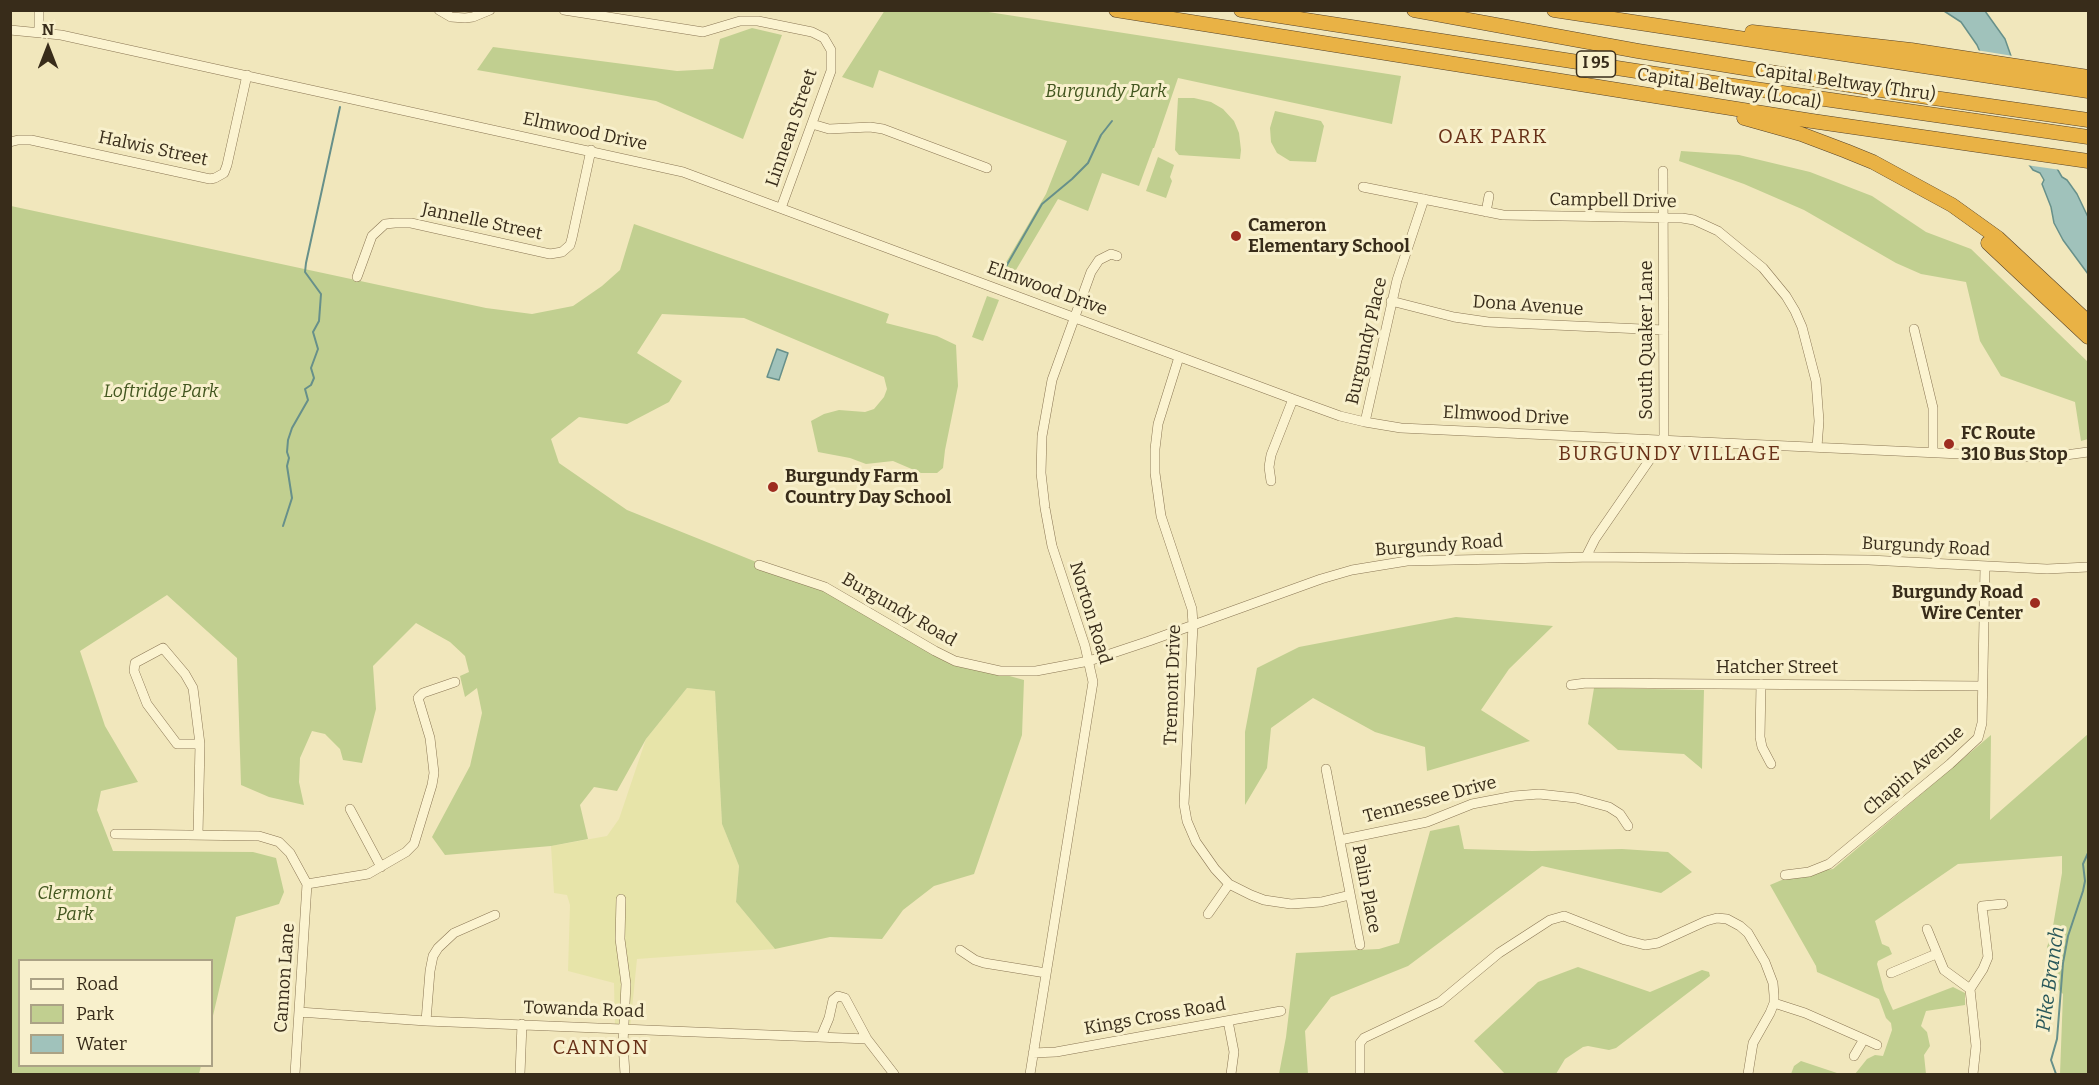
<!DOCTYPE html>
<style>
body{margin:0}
#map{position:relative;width:2099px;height:1085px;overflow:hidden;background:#f1e7bc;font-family:Bitter,serif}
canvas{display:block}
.frame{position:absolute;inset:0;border:12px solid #382c1a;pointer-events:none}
.legend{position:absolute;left:18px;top:959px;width:195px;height:108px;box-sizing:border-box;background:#f8f0cc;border:2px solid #aba285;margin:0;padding:8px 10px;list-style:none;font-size:18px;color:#382c1a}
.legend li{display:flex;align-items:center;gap:12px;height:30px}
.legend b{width:30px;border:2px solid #aba285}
.north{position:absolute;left:18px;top:18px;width:60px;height:60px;-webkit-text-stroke:4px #f8f0cc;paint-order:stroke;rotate:0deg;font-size:16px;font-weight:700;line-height:24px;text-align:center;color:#382c1a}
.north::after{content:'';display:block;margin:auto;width:21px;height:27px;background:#382c1a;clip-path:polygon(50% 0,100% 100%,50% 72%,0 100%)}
</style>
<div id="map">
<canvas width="2099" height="1085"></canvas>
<div class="frame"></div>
<ul class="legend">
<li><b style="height:8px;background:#fbf3d0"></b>Road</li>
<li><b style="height:16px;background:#c1cf90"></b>Park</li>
<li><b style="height:16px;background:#a0c2bb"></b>Water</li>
</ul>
<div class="north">N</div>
</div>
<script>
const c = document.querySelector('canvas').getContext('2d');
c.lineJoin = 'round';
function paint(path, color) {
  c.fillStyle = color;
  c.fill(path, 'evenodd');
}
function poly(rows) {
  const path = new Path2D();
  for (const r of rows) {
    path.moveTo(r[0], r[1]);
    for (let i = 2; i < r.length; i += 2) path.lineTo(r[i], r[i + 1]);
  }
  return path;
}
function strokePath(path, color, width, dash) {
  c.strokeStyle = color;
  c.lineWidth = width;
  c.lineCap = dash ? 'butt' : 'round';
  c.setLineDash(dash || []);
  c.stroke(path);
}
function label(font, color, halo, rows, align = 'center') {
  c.font = font + ' Bitter,serif';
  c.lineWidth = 6;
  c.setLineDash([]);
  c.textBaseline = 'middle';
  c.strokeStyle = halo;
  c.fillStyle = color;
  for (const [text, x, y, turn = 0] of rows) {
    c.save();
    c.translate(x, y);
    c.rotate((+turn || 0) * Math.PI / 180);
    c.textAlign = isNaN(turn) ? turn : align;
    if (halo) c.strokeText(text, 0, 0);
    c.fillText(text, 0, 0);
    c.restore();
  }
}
paint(poly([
 [687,688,715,691,722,824,739,866,736,902,775,949,637,959,630,1029,615,1028,614,983,568,971,570,905,567,895,554,893,551,846,607,836,619,819,646,739]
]), '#e7e4a9');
paint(poly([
 [885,10,982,11,1401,76,1392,124,1178,78,1154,148,1153,148,1139,186,1102,173,1088,211,1058,199,1010,280,998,276,1046,194,1067,141,879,70,873,88,842,77],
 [752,28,782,35,743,139,656,101,477,70,493,47,677,71,713,69,720,39],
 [1178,98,1194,98,1211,102,1223,109,1234,121,1239,133,1241,150,1240,159,1179,155,1175,150],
 [1275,111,1321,121,1324,126,1316,162,1290,161,1277,153,1271,142,1270,128],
 [1681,151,1739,155,1810,172,1872,196,1926,232,1971,249,2088,362,2088,439,2081,441,2075,402,2001,376,1980,341,1966,282,1921,274,1896,263,1804,210,1744,184,1679,161],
 [1158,157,1174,165,1170,177,1172,181,1166,198,1146,191],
 [11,206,486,308,532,314,573,306,602,286,620,270,634,224,889,314,886,323,937,336,956,345,958,386,945,450,943,468,937,473,921,473,893,461,866,464,850,458,818,452,811,421,824,414,839,410,865,412,874,409,884,397,887,389,884,377,744,318,662,314,637,353,682,381,669,402,627,424,579,417,551,439,559,463,627,510,836,594,955,661,1024,680,1022,735,974,874,934,886,903,910,882,939,830,937,775,949,736,902,739,866,722,824,715,691,687,688,646,739,617,791,594,787,580,805,588,839,551,846,445,855,432,837,470,766,482,713,477,688,465,697,460,676,469,672,465,656,450,642,416,623,373,666,376,709,362,763,343,760,340,749,325,734,312,731,300,758,299,782,304,805,269,797,241,785,237,658,167,595,80,651,105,726,138,782,101,791,97,810,113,851,253,852,276,858,284,892,279,904,236,917,212,1020,212,960,20,960,20,1066,201,1066,199,1074,11,1074],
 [987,296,999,300,983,341,972,337],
 [1456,617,1553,626,1509,669,1481,710,1530,741,1427,771,1425,747,1375,732,1313,698,1271,728,1267,768,1245,805,1245,732,1257,668,1299,647],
 [1594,688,1704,690,1702,769,1684,754,1618,750,1588,724],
 [2088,734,2088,1074,2060,1074,2063,994,2046,978,2047,947,2052,932,2062,873,2062,856,1958,864,1875,921,1882,944,1889,947,1892,954,1878,961,1877,964,1884,990,1893,1010,1953,987,1965,993,1965,1005,1926,1011,1921,1026,1927,1032,1930,1046,1924,1055,1926,1074,1855,1074,1867,1059,1875,1055,1883,1056,1892,1030,1891,1023,1886,1018,1879,999,1817,972,1816,966,1770,885,1796,874,1833,869,1991,735,1990,820],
 [1459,825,1464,849,1532,851,1622,849,1668,852,1692,872,1661,893,1542,866,1408,966,1331,997,1305,1031,1308,1074,1279,1074,1286,1037,1296,953,1379,949,1399,943,1430,831],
 [1578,967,1650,992,1702,970,1709,972,1710,976,1616,1048,1609,1050,1588,1046,1583,1047,1565,1059,1556,1074,1505,1074,1474,1041,1538,982],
 [1801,1061,1840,1074,1791,1074,1794,1066]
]), '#c1cf90');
const water = poly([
 [1944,11,1985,11,2005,39,2017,73,2015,104,2041,141,2062,177,2067,180,2077,194,2088,217,2088,274,2063,240,2054,223,2051,207,2042,184,2044,180,2040,173,2033,170,2007,135,1988,70,1977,45,1961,22,1944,11],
 [777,349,788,353,779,380,767,377,777,349]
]);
paint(water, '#a0c2bb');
strokePath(water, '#67908a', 1.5);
paint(poly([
 [1976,50,2013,56,2020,73,2018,104,2043,139,2061,170,2026,165,2005,137,1990,106,1985,71]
]), '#f1e7bc');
strokePath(poly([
 [1004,270,1042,204,1072,179,1088,163,1101,135,1112,121],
 [283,526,292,498,287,466,289,458,287,452,288,440,292,428,308,400,305,389,311,385,314,378,311,368,318,349,313,332,319,321,321,294,305,272,306,263,340,107],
 [2056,1074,2051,1060,2057,1039,2063,963,2068,936,2083,891,2085,881,2083,864,2088,853]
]), '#67908a', 2);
const minor = poly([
 [439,10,451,17,465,18,473,17,490,10],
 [564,10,703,32,740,21,758,21,812,32,824,38,831,50,831,71,781,208],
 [10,30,61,35,683,172,1293,399,1340,416,1365,422,1401,428,1486,432,2025,457,2058,456,2088,452],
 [39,31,39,10],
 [812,124,829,129,870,127,883,129,987,168],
 [10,142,18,140,31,140,210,179,215,178,224,173,227,165,247,75],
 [1363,187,1503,215,1682,218,1694,220,1718,231,1763,268,1786,296,1795,311,1802,327,1816,381,1819,421,1817,447],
 [1486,212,1489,196],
 [357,277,372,236,385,224,395,223,411,223,550,254,562,252,570,245,572,238,591,150],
 [1391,301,1454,317,1488,322,1664,330],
 [1914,329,1933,408,1933,452],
 [1179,357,1158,424,1155,449,1155,473,1161,516,1192,609,1193,625,1184,804,1187,821,1196,842,1215,869,1229,884,1251,895,1264,900,1291,904,1321,902,1350,895],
 [1365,422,1397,280,1424,199],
 [1271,481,1269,467,1271,455,1293,399],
 [1586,557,1595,539,1664,439,1663,171],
 [759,565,825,587,935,651,955,661,1000,671,1036,671,1089,661,1149,641,1321,579,1352,570,1407,561,1594,557,1869,560,2047,569,2088,567],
 [1761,684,1760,737,1762,747,1771,764],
 [1571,685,1586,683,1982,686],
 [1326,769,1360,945],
 [350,809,381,867],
 [115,834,259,836,279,842,290,853,307,884,295,1074],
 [198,835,200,744,193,688,185,674,163,648,135,663,134,671,147,704,177,744,200,744],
 [1340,840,1427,822,1472,804,1514,796,1539,794,1576,798,1609,807,1620,814,1628,826],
 [1785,875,1809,872,1829,864,1950,764,1978,738,1982,723,1985,566],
 [307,884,368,874,406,852,414,844,432,785,434,773,430,738,418,698,423,693,455,682],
 [621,899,620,939,626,984,623,1043,625,1074],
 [1208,914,1229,884],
 [1927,929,1944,970,1970,989],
 [960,950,975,960,984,963,1046,973],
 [1891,973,1936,954],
 [1970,989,1983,969,1988,957,1982,906,2003,904],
 [1970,989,1976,1046,1973,1074],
 [1774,1003,1805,1013,1864,1039,1854,1056],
 [299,1012,426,1021,867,1039],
 [426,1021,430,971,433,956,438,948,454,933,495,915],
 [1228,1021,1234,1052,1231,1074],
 [821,1037,829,1018,833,1000,838,996,845,998,867,1039,894,1074],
 [1864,1039,1877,1045],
 [1033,1053,1056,1052,1281,1011],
 [520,1074,522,1024],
 [1030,1074,1093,682,1085,646,1052,546,1045,508,1041,473,1042,436,1052,380,1091,272,1099,260,1111,254,1117,256],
 [1360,1074,1360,1043,1364,1038,1440,1002,1499,953,1550,920,1564,916,1625,940,1645,945,1658,943,1706,921,1717,918,1727,919,1740,926,1748,933,1765,962,1773,983,1774,995,1774,1003,1770,1013,1753,1043,1748,1074]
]);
const highway = poly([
 [1116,10,1812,121,2088,161],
 [1241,10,1727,85,2088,137],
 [1414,10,1638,51,1906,94,2088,120],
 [1554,10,2088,91],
 [1752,32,1911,50,2088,77],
 [1744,118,1801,134,1846,151,1873,162,1952,205,1998,238,2088,322],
 [1988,243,2088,337]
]);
strokePath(minor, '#8a7654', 10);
strokePath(highway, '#574329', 15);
strokePath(minor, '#fbf3d0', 9);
strokePath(highway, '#e9b245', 14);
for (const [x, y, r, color] of [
 [1236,236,6,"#9d2c20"],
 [1949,444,6,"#9d2c20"],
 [773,487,6,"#9d2c20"],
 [2035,603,6,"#9d2c20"]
]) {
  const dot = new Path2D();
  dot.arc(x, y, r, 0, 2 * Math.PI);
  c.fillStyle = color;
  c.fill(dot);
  strokePath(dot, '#f8f0cc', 2);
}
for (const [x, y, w] of [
 [1596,64,39]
]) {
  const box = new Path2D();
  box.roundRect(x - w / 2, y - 13, w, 26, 4.5);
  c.fillStyle = '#f8f0cc';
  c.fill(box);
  strokePath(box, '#382c1a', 1.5);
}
label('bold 16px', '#382c1a', null, [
 ["I 95",1596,64]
]);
label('18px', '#382c1a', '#f8f0cc', [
 ["Capital Beltway (Thru)",1845,83,8],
 ["Capital Beltway (Local)",1729,89,9],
 ["Linnean Street",792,128,-71],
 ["Elmwood Drive",585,132,12],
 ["Halwis Street",153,149,12],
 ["Campbell Drive",1613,201,1],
 ["Jannelle Street",482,222,12],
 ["Elmwood Drive",1047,289,20],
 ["Dona Avenue",1528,306,4],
 ["South Quaker Lane",1647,340,-90],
 ["Burgundy Place",1367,341,-77],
 ["Elmwood Drive",1506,416,3],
 ["Burgundy Road",1439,546,-4],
 ["Burgundy Road",1926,547,3],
 ["Burgundy Road",899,610,30],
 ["Norton Road",1090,613,73],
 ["Hatcher Street",1777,668],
 ["Tremont Drive",1173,685,-88],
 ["Chapin Avenue",1914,771,-41],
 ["Tennessee Drive",1430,800,-15],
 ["Palin Place",1366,889,79],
 ["Cannon Lane",285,978,-86],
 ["Towanda Road",584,1010,2],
 ["Kings Cross Road",1155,1017,-10]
]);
label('italic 18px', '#42561f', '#f8f0cc', [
 ["Burgundy Park",1106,92],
 ["Loftridge Park",161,392],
 ["Clermont",75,894],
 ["Park",75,915]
]);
label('bold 18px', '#382c1a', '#f8f0cc', [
 ["Cameron",1248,226],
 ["Elementary School",1248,247],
 ["FC Route",1961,434],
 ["310 Bus Stop",1961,455],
 ["Burgundy Farm",785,477],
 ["Country Day School",785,498],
 ["Burgundy Road",2023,593,"right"],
 ["Wire Center",2023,614,"right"]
], 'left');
c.letterSpacing = '1.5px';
label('20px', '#683017', '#f8f0cc', [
 ["OAK PARK",1493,137],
 ["BURGUNDY VILLAGE",1670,454],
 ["CANNON",601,1048]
]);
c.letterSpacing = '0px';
label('italic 20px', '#285759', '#f8f0cc', [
 ["Pike Branch",2051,979,-82]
]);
</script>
